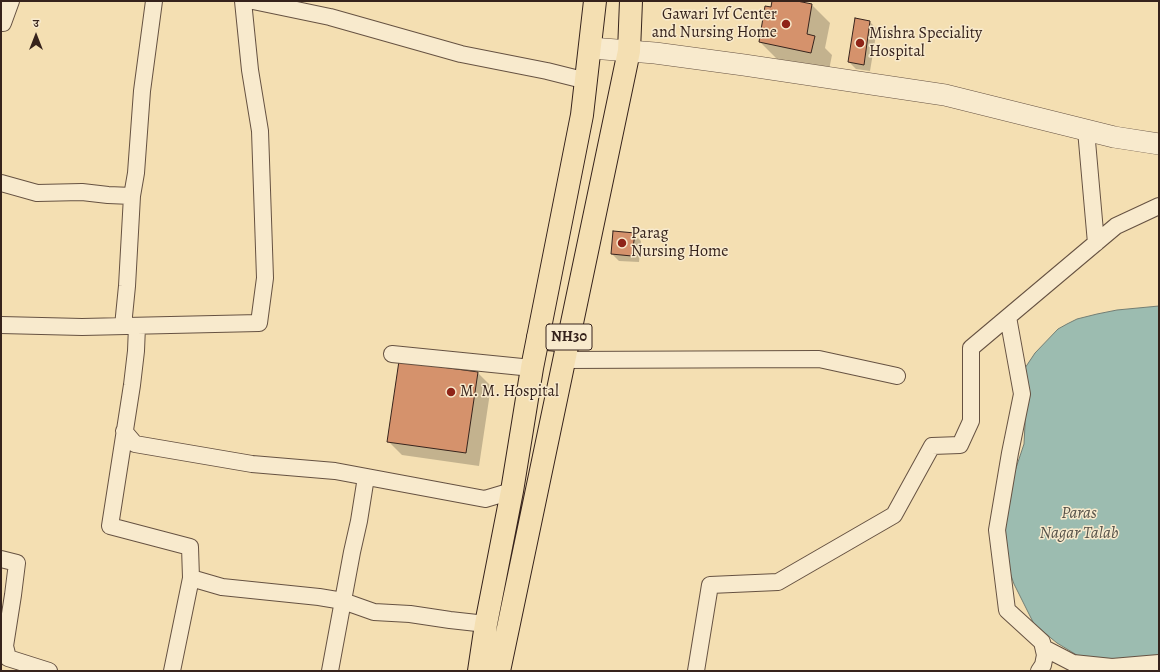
<!DOCTYPE html>
<meta charset="utf-8">
<style>
body{margin:0}
#map{position:relative;width:1160px;height:672px;overflow:hidden;background:#f4dfb2;font-family:Alegreya,"Noto Serif Devanagari",serif}
canvas{display:block}
.frame{position:absolute;inset:0;border:2px solid #36231c;pointer-events:none}
.north{position:absolute;left:16px;top:16px;width:40px;height:40px;-webkit-text-stroke:3px #f8eacd;paint-order:stroke;rotate:0deg;font-size:11px;font-weight:700;line-height:16px;text-align:center;color:#36231c}
.north::after{content:'';display:block;margin:auto;width:14px;height:18px;background:#36231c;clip-path:polygon(50% 0,100% 100%,50% 72%,0 100%)}
</style>
<div id="map">
<canvas width="1160" height="672"></canvas>
<div class="frame"></div>
<div class="north">उ</div>
</div>
<script>
const c = document.querySelector('canvas').getContext('2d');
c.lineJoin = 'round';
function paint(path, color) {
  c.fillStyle = color;
  c.fill(path, 'evenodd');
}
function poly(rows) {
  const path = new Path2D();
  for (const r of rows) {
    path.moveTo(r[0], r[1]);
    for (let i = 2; i < r.length; i += 2) path.lineTo(r[i], r[i + 1]);
  }
  return path;
}
function strokePath(path, color, width, dash) {
  c.strokeStyle = color;
  c.lineWidth = width;
  c.lineCap = dash ? 'butt' : 'round';
  c.setLineDash(dash || []);
  c.stroke(path);
}
function label(font, color, halo, rows, align = 'center') {
  c.font = font + ' Alegreya,serif';
  c.lineWidth = 3;
  c.setLineDash([]);
  c.textBaseline = 'middle';
  c.strokeStyle = halo;
  c.fillStyle = color;
  for (const [text, x, y, turn = 0] of rows) {
    c.save();
    c.translate(x, y);
    c.rotate((+turn || 0) * Math.PI / 180);
    c.textAlign = isNaN(turn) ? turn : align;
    if (halo) c.strokeText(text, 0, 0);
    c.fillText(text, 0, 0);
    c.restore();
  }
}
const water = poly([
 [1159,306,1159,659,1085,660,1057,643,1034,624,1014,584,1003,553,1001,506,1015,471,1024,444,1025,425,1024,390,1025,368,1035,353,1058,329,1067,324,1077,319,1097,314,1117,310,1159,306]
]);
paint(water, '#9cbcb0');
strokePath(water, '#737f75', 1);
paint(poly([
 [773,1,791,1,812,5,830,23,825,48,832,55,829,70,778,60,760,42],
 [856,20,870,22,877,29,870,71,856,69,849,62],
 [634,234,641,241,639,262,619,261,612,254],
 [478,373,491,386,479,466,402,455,388,441]
]), '#0003');
const building = poly([
 [772,1,797,1,812,4,807,34,815,36,811,53,759,42,765,6,771,7,772,1],
 [855,18,870,21,864,65,848,62,855,18],
 [613,231,635,233,632,256,611,254,613,231],
 [399,361,478,372,466,453,387,442,399,361]
]);
paint(building, '#d5926c');
strokePath(building, '#36231c', 1);
const minor = poly([
 [253,1,330,17,461,54,547,71,587,81],
 [1,23,3,23,11,1],
 [1086,130,1096,243],
 [1,183,37,193,82,192,108,195,132,196],
 [1008,317,1022,394,1010,453,997,530,1007,610,1042,642,1045,655,1043,665,1039,671],
 [1,325,82,327,259,323,265,278,260,131,250,70,243,1],
 [123,326,127,286,132,196,136,173,142,91,154,1],
 [137,326,136,351,132,385,110,526,190,547,191,578,172,671],
 [392,354,532,368],
 [564,360,819,359,897,376],
 [124,431,135,444,252,464,335,471,485,499,512,491],
 [1,559,17,563,13,595,5,646,8,658,49,671],
 [191,578,222,587,319,597,343,601,374,612,410,614,450,620,486,624],
 [1044,648,1073,663,1112,667,1159,663],
 [330,671,352,552,359,521,366,477],
 [696,671,710,585,778,582,894,515,932,446,960,445,971,421,971,348,1116,226,1159,206]
]);
const tertiary = poly([
 [591,48,655,53,744,65,945,95,1114,137,1159,144]
]);
const primary = poly([
 [479,671,486,624,512,491,532,368,582,115,595,1],
 [499,671,629,51,631,1]
]);
const trunk = poly([
 [538,338,568,341]
]);
strokePath(minor, '#665242', 18);
strokePath(tertiary, '#665242', 22);
strokePath(primary, '#36231c', 24);
strokePath(trunk, '#36231c', 24);
strokePath(minor, '#f8eacd', 16);
strokePath(tertiary, '#f8eacd', 21);
strokePath(primary, '#f4dfb2', 22);
strokePath(trunk, '#f4dfb2', 22);
for (const [x, y, r, color] of [
 [786,24,5,"#8f2418"],
 [860,43,5,"#8f2418"],
 [622,243,5,"#8f2418"],
 [451,392,5,"#8f2418"]
]) {
  const dot = new Path2D();
  dot.arc(x, y, r, 0, 2 * Math.PI);
  c.fillStyle = color;
  c.fill(dot);
  strokePath(dot, '#f8eacd', 1.5);
}
for (const [x, y, w] of [
 [569,337,46]
]) {
  const box = new Path2D();
  box.roundRect(x - w / 2, y - 13, w, 26, 3);
  c.fillStyle = '#f8eacd';
  c.fill(box);
  strokePath(box, '#36231c', 1);
}
label('bold 15px', '#36231c', null, [
 ["NH30",569,337]
]);
label('16px', '#36231c', '#f8eacd', [
 ["Gawari Ivf Center",777,15,"right"],
 ["and Nursing Home",777,33,"right"],
 ["Mishra Speciality",869,34],
 ["Hospital",869,52],
 ["Parag",631,234],
 ["Nursing Home",631,252],
 ["M. M. Hospital",460,392]
], 'left');
label('italic 17px', '#555148', '#f8eacd', [
 ["Paras",1079,514],
 ["Nagar Talab",1079,534]
]);
</script>
